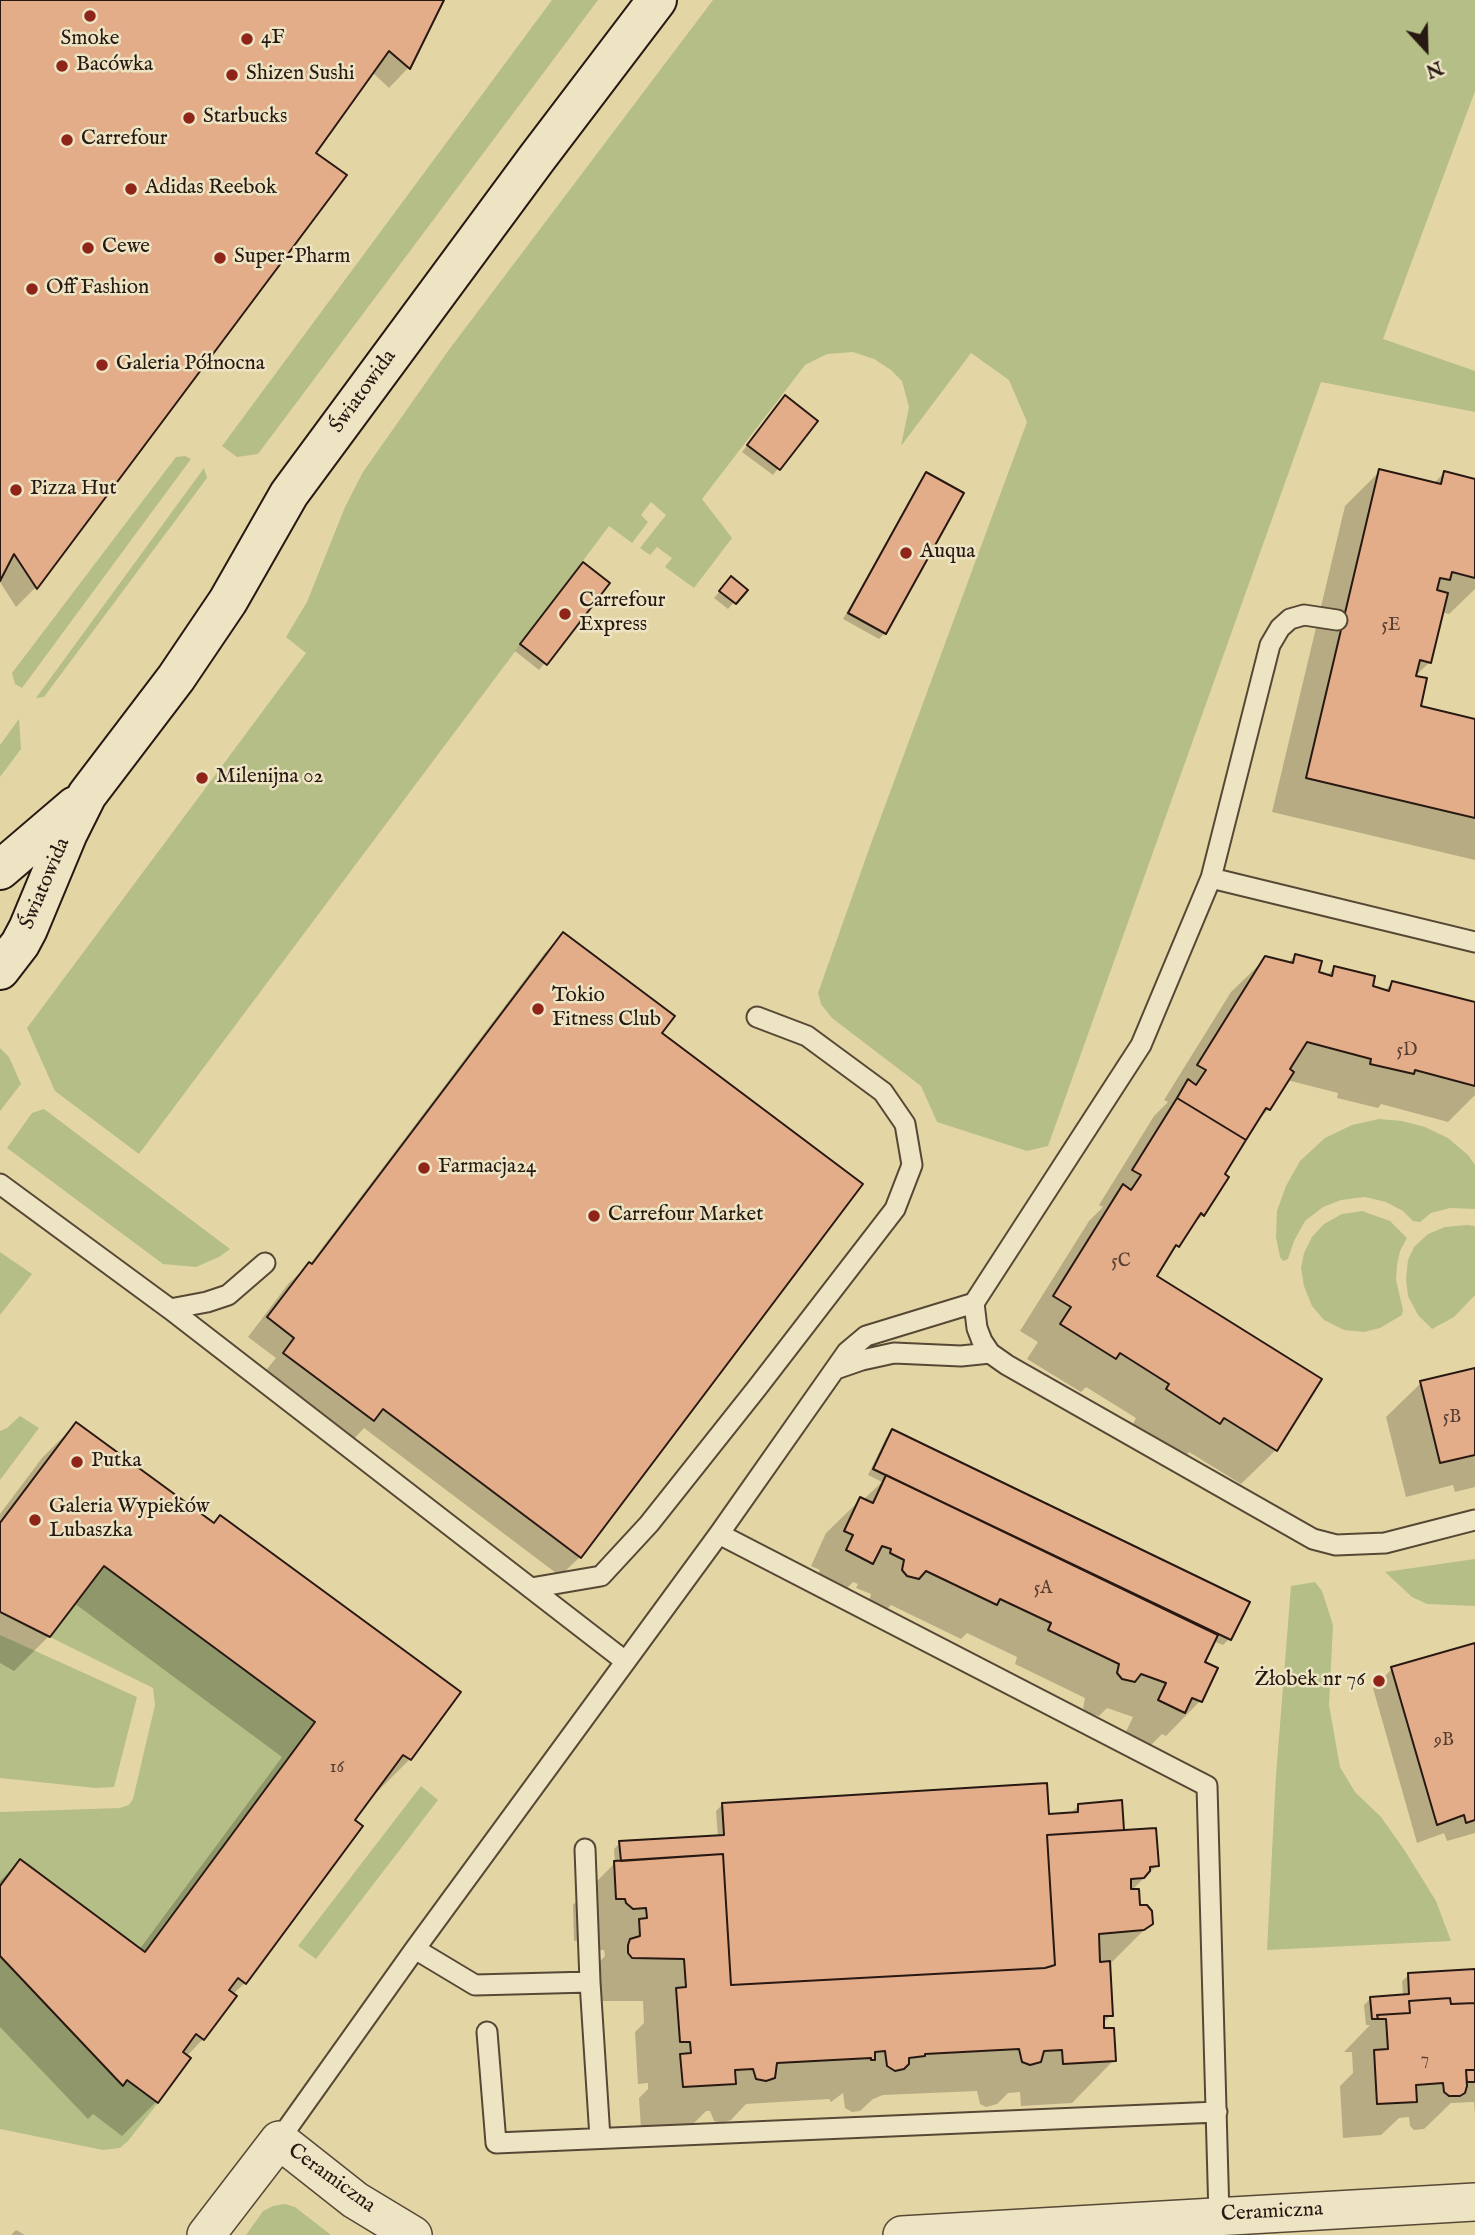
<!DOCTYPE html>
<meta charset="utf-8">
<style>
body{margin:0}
#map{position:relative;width:1475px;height:2235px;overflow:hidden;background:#e4d6a4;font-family:"IM FELL English",serif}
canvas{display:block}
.north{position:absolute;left:1391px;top:14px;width:70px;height:70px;-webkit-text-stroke:5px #ede4c4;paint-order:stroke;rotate:158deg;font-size:19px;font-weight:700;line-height:28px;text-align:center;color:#281812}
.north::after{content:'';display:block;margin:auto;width:24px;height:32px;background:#281812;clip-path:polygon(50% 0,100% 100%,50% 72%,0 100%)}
</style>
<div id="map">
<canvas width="1475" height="2235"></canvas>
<div class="north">N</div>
</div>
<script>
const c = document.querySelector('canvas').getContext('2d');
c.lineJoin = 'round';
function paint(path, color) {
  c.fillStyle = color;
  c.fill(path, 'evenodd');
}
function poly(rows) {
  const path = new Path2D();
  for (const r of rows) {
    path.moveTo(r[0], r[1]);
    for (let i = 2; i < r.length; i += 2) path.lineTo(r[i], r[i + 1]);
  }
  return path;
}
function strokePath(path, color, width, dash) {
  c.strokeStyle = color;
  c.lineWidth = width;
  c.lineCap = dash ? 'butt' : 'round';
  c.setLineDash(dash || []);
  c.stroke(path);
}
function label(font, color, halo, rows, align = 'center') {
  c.font = font + ' "IM FELL English",serif';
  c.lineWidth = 5;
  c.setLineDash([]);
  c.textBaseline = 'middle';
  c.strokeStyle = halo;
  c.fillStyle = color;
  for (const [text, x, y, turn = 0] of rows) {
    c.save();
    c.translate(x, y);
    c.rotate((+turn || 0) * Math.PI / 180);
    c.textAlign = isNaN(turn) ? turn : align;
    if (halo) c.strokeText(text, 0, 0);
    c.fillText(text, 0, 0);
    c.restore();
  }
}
paint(poly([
 [552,0,598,0,258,454,237,457,222,446],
 [713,0,1475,0,1475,91,1383,339,1475,371,1475,412,1321,382,1048,1146,1027,1151,937,1122,921,1086,832,1018,821,1004,818,993,869,849,1027,422,1009,380,971,353,901,446,909,407,902,381,891,370,874,359,853,352,827,354,805,365,702,499,732,538,694,588,665,567,672,558,657,547,650,555,640,548,666,515,651,502,641,515,648,522,632,543,609,526,139,1154,55,1091,27,1028,306,653,286,637,307,602,345,507,363,472,448,351],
 [185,456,191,459,22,688,15,684,12,673,176,457],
 [204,468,207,478,44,697,36,698],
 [19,719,21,749,0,777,0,745],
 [0,1048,9,1057,21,1084,0,1111],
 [44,1109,230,1249,219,1257,196,1267,163,1264,7,1148,32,1113],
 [1379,1119,1402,1121,1425,1127,1448,1138,1468,1155,1475,1165,1475,1209,1450,1208,1431,1213,1420,1222,1413,1221,1403,1211,1386,1202,1365,1197,1341,1200,1323,1207,1305,1221,1294,1241,1288,1259,1283,1261,1280,1257,1276,1237,1277,1211,1286,1186,1300,1161,1325,1138,1352,1125],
 [1362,1211,1390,1221,1407,1238,1400,1251,1397,1265,1396,1280,1403,1310,1402,1315,1380,1328,1364,1332,1344,1330,1324,1320,1312,1306,1304,1286,1301,1268,1304,1253,1312,1237,1324,1224,1342,1214],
 [1467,1225,1475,1226,1475,1295,1454,1317,1432,1329,1418,1315,1408,1296,1406,1279,1408,1260,1414,1247,1428,1234,1445,1227],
 [0,1252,32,1274,0,1315],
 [20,1416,39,1428,0,1480,0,1431,7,1428],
 [1475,1559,1475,1606,1427,1604,1412,1597,1385,1572],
 [104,1566,315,1722,145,1952,20,1859,0,1886,0,1812,120,1808,129,1805,133,1799,155,1705,153,1688,50,1637],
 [1315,1582,1322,1591,1333,1625,1329,1705,1340,1767,1355,1792,1381,1817,1405,1851,1436,1901,1451,1941,1267,1950,1276,1775,1291,1586],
 [0,1635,137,1697,114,1787,96,1788,0,1778],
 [421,1786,438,1800,316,1959,298,1946],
 [0,1956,123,2086,127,2080,158,2103,128,2141,120,2148,103,2150,0,2129],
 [285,2204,295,2207,331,2235,246,2235,263,2211,273,2206]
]), '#b4be86');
paint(poly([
 [0,0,442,0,408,68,389,88,372,72,313,153,345,175,35,588,16,607,0,582],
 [779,404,815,421,773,475,742,452],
 [1380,471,1433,484,1444,473,1475,480,1475,589,1449,614,1442,612,1430,662,1414,677,1419,707,1475,720,1475,860,1272,812,1345,506],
 [927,474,885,633,879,639,843,619,921,480],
 [577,571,608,583,539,670,515,651],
 [725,585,745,590,728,609,714,598],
 [564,934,660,1033,580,1557,560,1576,364,1428,353,1440,264,1373,276,1358,248,1337,289,1283,310,1264,544,954],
 [1295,956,1316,973,1326,976,1335,968,1370,987,1384,991,1393,983,1475,1004,1475,1095,1448,1122,1381,1104,1378,1108,1337,1098,1338,1093,1287,1080,1269,1109,1254,1124,1222,1175,1203,1215,1188,1229,1155,1277,1276,1450,1241,1484,1189,1452,1185,1457,1133,1424,1136,1418,1086,1387,1081,1392,1027,1359,1038,1342,1020,1331,1089,1221,1103,1207,1099,1205,1154,1116,1168,1102,1164,1100,1231,992,1266,958,1288,963],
 [1475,1370,1475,1487,1455,1492,1453,1485,1406,1497,1386,1417,1421,1383],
 [76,1424,213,1525,458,1693,410,1759,375,1794,373,1792,245,1983,232,1995,234,1996,203,2039,186,2057,188,2058,156,2102,122,2136,93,2114,88,2119,0,2027,0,1881,20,1861,139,1950,282,1757,74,1603,49,1636,14,1671,0,1663,0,1514,42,1458],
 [893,1432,1248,1602,1229,1639,1223,1645,1213,1641,1202,1663,1215,1669,1200,1701,1166,1736,1162,1734,1150,1746,1125,1734,1133,1717,1107,1708,1099,1716,1087,1713,1083,1708,1085,1698,1015,1664,1017,1657,967,1633,961,1639,891,1605,884,1612,868,1605,871,1594,856,1588,858,1584,853,1582,838,1597,813,1585,820,1570,811,1566,826,1533,861,1499,863,1500,882,1482,868,1475,886,1438],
 [1475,1645,1475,1833,1447,1841,1444,1833,1417,1843,1373,1688,1392,1669],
 [722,1805,1047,1816,1072,1814,1072,1812,1079,1805,1122,1829,1119,1832,1157,1865,1131,1891,1138,1907,1151,1923,1108,1966,1111,2015,1102,2024,1114,2060,1072,2103,1021,2106,1020,2092,1008,2093,997,2104,986,2107,980,2104,977,2091,883,2095,873,2099,860,2111,852,2112,845,2108,843,2093,831,2102,829,2099,746,2104,731,2120,722,2123,714,2121,710,2111,706,2111,691,2126,641,2129,639,2098,648,2089,648,2083,638,2084,635,2032,644,2023,643,2001,593,2001,598,1963,605,1956,604,1950,590,1951,583,1940,574,1941,573,1905,615,1863,614,1849,620,1843,718,1837,716,1811],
 [1475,1970,1475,2115,1474,2102,1451,2103,1424,2129,1414,2130,1410,2126,1409,2117,1399,2118,1381,2135,1343,2138,1340,2086,1353,2073,1352,2052,1344,2052,1370,2025,1366,2025,1364,2005,1371,1998,1403,1996,1402,1981,1409,1975],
 [16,2230,25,2235,11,2235]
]), '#0003');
const building = poly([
 [0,0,444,0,410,69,389,51,316,153,347,175,37,589,14,554,0,581,0,0],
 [785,395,818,421,780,470,747,445,785,395],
 [1379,469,1441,484,1444,471,1475,479,1475,578,1452,572,1450,580,1440,578,1437,590,1448,593,1431,663,1420,660,1416,676,1427,678,1421,706,1475,719,1475,818,1306,778,1379,469],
 [926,472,964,493,886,634,848,613,926,472],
 [583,562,610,583,547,665,520,644,583,562],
 [731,576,748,590,736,604,719,591,731,576],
 [563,932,675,1016,662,1033,863,1184,581,1558,383,1409,374,1421,283,1353,294,1338,267,1317,309,1262,312,1264,563,932],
 [1295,954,1322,961,1319,972,1332,976,1334,966,1375,976,1373,986,1389,991,1392,981,1475,1002,1475,1086,1415,1070,1414,1074,1370,1064,1371,1059,1307,1042,1290,1069,1294,1072,1270,1110,1266,1108,1246,1140,1177,1098,1188,1079,1196,1085,1206,1070,1197,1065,1265,956,1293,963,1295,954],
 [1177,1098,1246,1140,1225,1174,1229,1177,1204,1216,1201,1213,1179,1247,1176,1245,1157,1276,1322,1379,1277,1451,1224,1418,1220,1424,1166,1389,1169,1384,1120,1353,1116,1359,1060,1324,1071,1307,1053,1296,1123,1184,1131,1190,1141,1175,1132,1170,1177,1098],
 [1475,1368,1475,1455,1440,1463,1420,1381,1475,1368],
 [76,1422,214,1523,220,1515,461,1692,411,1760,403,1755,355,1820,363,1826,249,1980,246,1984,238,1978,229,1990,237,1996,204,2040,196,2034,183,2052,191,2058,158,2103,127,2080,123,2086,0,1956,0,1886,20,1859,145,1952,315,1722,104,1566,50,1637,0,1612,0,1523,76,1422],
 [892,1429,1250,1602,1231,1640,873,1469,892,1429],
 [886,1475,1218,1635,1205,1662,1218,1668,1202,1702,1192,1698,1185,1713,1158,1700,1166,1683,1141,1674,1135,1682,1122,1679,1117,1673,1119,1664,1048,1630,1051,1623,1000,1599,997,1605,926,1571,919,1579,907,1576,902,1570,904,1560,890,1553,891,1549,882,1546,873,1564,846,1550,853,1535,844,1531,860,1497,873,1503,886,1475],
 [1475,1643,1475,1820,1466,1823,1464,1815,1437,1825,1391,1667,1475,1643],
 [1047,1783,1049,1814,1078,1812,1078,1804,1122,1800,1124,1830,1047,1835,1055,1965,1045,1968,731,1985,723,1854,621,1861,619,1841,724,1835,722,1803,1047,1783],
 [1156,1828,1159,1866,1150,1867,1150,1871,1144,1878,1131,1879,1131,1889,1139,1889,1140,1905,1147,1905,1152,1911,1153,1924,1144,1930,1099,1934,1100,1962,1110,1961,1113,2016,1104,2016,1104,2028,1114,2028,1116,2061,1063,2064,1062,2050,1044,2051,1041,2062,1030,2065,1022,2062,1019,2049,925,2054,925,2056,909,2058,909,2064,904,2069,895,2071,887,2066,885,2051,875,2052,875,2060,871,2060,871,2058,777,2063,775,2078,766,2081,756,2079,753,2069,735,2070,736,2084,683,2087,680,2054,691,2053,690,2042,680,2042,676,1988,686,1987,684,1959,632,1958,628,1953,628,1945,630,1939,640,1936,639,1919,647,1918,646,1908,633,1909,626,1903,625,1899,616,1899,614,1861,723,1854,731,1985,1045,1968,1055,1965,1047,1835,1156,1828],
 [1475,1969,1475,2003,1451,2004,1450,1998,1409,2001,1410,2013,1377,2015,1378,2019,1372,2019,1370,1997,1409,1994,1408,1973,1475,1969],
 [1450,1998,1451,2004,1475,2003,1475,2070,1466,2070,1467,2086,1465,2093,1460,2096,1449,2096,1444,2092,1443,2083,1416,2085,1417,2102,1377,2104,1374,2050,1388,2049,1386,2019,1378,2019,1377,2015,1410,2013,1409,2001,1450,1998],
 [1466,2070,1475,2070,1475,2082,1467,2082,1466,2070]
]);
paint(building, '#e3ad89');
strokePath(building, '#281812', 2);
const lane = poly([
 [1211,878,1270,645,1280,628,1290,619,1304,615,1337,620],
 [1475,942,1211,878,1141,1045,974,1303,977,1328,982,1341,990,1353,1007,1365,1313,1539,1336,1545,1385,1543,1475,1520],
 [0,1184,170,1309,625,1661],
 [170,1309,207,1302,228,1295,265,1263],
 [836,1369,862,1360,894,1353,961,1356,990,1353],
 [719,1534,1207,1786,1219,2216],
 [531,1588,601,1576,649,1524,757,1388,895,1209,912,1165,905,1124,883,1092,807,1036,757,1017],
 [585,1849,590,1982,600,2138],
 [415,1949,475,1985,590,1982],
 [487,2032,496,2143,1217,2112],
 [279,2140,415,1949,719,1534,847,1352,866,1336,974,1303]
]);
const street = poly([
 [206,2235,279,2140,355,2200,413,2235],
 [902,2235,1475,2202]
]);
const secondary = poly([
 [0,870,75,806],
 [0,970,20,944,28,929,68,833,87,795,176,678,228,601,289,494,537,158,657,0]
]);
strokePath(lane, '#574836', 23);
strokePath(street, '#574836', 40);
strokePath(secondary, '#281812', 42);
strokePath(lane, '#ede4c4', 19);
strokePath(street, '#ede4c4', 37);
strokePath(secondary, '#ede4c4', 38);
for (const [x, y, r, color] of [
 [90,16,7,"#8f2418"],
 [247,39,7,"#8f2418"],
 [62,66,7,"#8f2418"],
 [232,75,7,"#8f2418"],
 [189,118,7,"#8f2418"],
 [67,140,7,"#8f2418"],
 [131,189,7,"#8f2418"],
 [88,248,7,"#8f2418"],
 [220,258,7,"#8f2418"],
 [32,289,7,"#8f2418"],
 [102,365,7,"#8f2418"],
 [16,490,7,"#8f2418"],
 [906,553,7,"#8f2418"],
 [565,614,7,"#8f2418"],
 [202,778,7,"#8f2418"],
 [538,1009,7,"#8f2418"],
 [424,1168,7,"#8f2418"],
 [594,1216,7,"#8f2418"],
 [77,1462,7,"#8f2418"],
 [35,1520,7,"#8f2418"],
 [1379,1681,7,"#8f2418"]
]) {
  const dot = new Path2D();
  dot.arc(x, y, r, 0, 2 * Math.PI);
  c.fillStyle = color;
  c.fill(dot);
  strokePath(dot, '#ede4c4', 2.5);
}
label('18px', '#573d30', null, [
 ["5E",1391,626],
 ["5D",1407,1051],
 ["5C",1121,1262],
 ["5B",1452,1418],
 ["5A",1043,1589],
 ["9B",1444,1741],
 ["16",337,1768],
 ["7",1425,2060]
]);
label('21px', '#281812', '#ede4c4', [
 ["4F",261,39],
 ["Smoke",90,40,"center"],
 ["Bacówka",76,66],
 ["Shizen Sushi",246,75],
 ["Starbucks",203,118],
 ["Carrefour",81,140],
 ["Adidas Reebok",145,189],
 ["Cewe",102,248],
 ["Super-Pharm",234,258],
 ["Off Fashion",46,289],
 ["Galeria Północna",116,365],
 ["Pizza Hut",30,490],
 ["Auqua",920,553],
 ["Carrefour",579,602],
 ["Express",579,626],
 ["Milenijna 02",216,778],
 ["Tokio",552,997],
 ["Fitness Club",552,1021],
 ["Farmacja24",438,1168],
 ["Carrefour Market",608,1216],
 ["Putka",91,1462],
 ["Galeria Wypieków",49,1508],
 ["Lubaszka",49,1532],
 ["Żłobek nr 76",1365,1681,"right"]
], 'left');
label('21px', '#281812', '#ede4c4', [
 ["Światowida",364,392,-54],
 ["Światowida",46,884,-67],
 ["Ceramiczna",331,2179,36],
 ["Ceramiczna",1272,2213,-3]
]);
</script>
